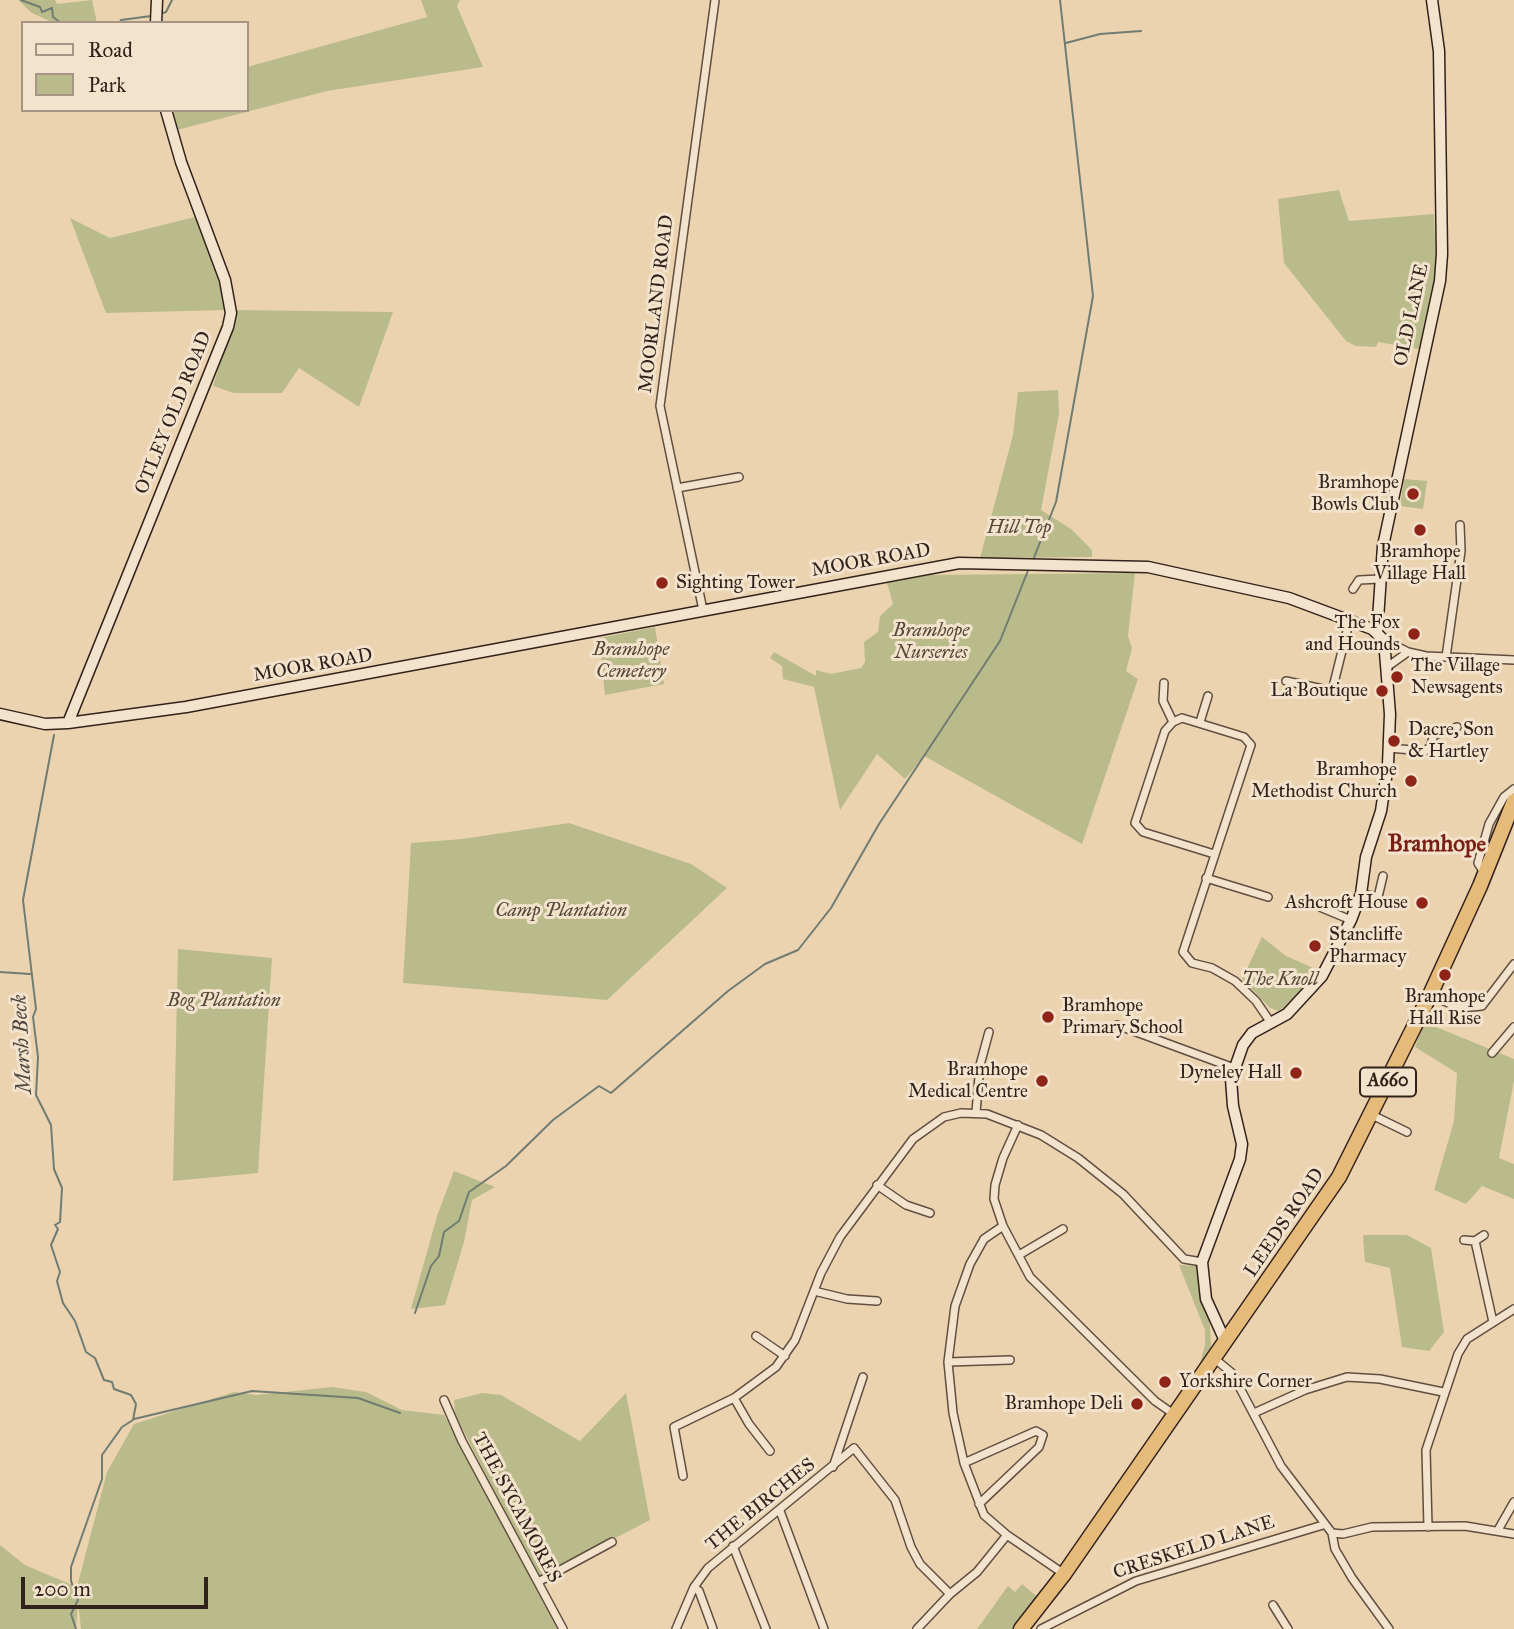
<!DOCTYPE html>
<style>
body{margin:0}
#map{position:relative;width:1514px;height:1629px;overflow:hidden;background:#ecd3b0;font-family:"IM FELL Great Primer",serif}
canvas{display:block}
.legend{position:absolute;left:21px;top:21px;width:228px;height:91px;box-sizing:border-box;background:#f3e2cc;border:2px solid #a69586;margin:0;padding:9px 12px;list-style:none;font-size:21px;color:#32221c}
.legend li{display:flex;align-items:center;gap:14px;height:35px}
.legend b{width:35px;border:2px solid #a69586}
.scale{position:absolute;left:21px;top:1577px;width:187px;height:32px;box-sizing:border-box;border:4px solid #32221c;border-top:0;padding-left:9px;font-size:21px;line-height:24px;white-space:nowrap;color:#32221c;-webkit-text-stroke:5px #f3e2cc;paint-order:stroke}
</style>
<div id="map">
<canvas width="1514" height="1629"></canvas>
<ul class="legend">
<li><b style="height:9px;background:#f3e2cc"></b>Road</li>
<li><b style="height:19px;background:#b9bc8a"></b>Park</li>
</ul>
<div class="scale">200 m</div>
</div>
<script>
const c = document.querySelector('canvas').getContext('2d');
c.lineJoin = 'round';
function paint(path, color) {
  c.fillStyle = color;
  c.fill(path, 'evenodd');
}
function poly(rows) {
  const path = new Path2D();
  for (const r of rows) {
    path.moveTo(r[0], r[1]);
    for (let i = 2; i < r.length; i += 2) path.lineTo(r[i], r[i + 1]);
  }
  return path;
}
function strokePath(path, color, width, dash) {
  c.strokeStyle = color;
  c.lineWidth = width;
  c.lineCap = dash ? 'butt' : 'round';
  c.setLineDash(dash || []);
  c.stroke(path);
}
function label(font, color, halo, rows, align = 'center') {
  c.font = font + ' "IM FELL Great Primer",serif';
  c.lineWidth = 6;
  c.setLineDash([]);
  c.textBaseline = 'middle';
  c.strokeStyle = halo;
  c.fillStyle = color;
  for (const [text, x, y, turn = 0] of rows) {
    c.save();
    c.translate(x, y);
    c.rotate((+turn || 0) * Math.PI / 180);
    c.textAlign = isNaN(turn) ? turn : align;
    if (halo) c.strokeText(text, 0, 0);
    c.fillText(text, 0, 0);
    c.restore();
  }
}
paint(poly([
 [18,0,55,0,57,4,92,0,97,23,54,23,32,13],
 [421,0,460,0,457,6,483,67,327,91,177,130,173,110,247,110,247,67,427,17],
 [1339,190,1349,221,1434,214,1436,257,1434,283,1419,349,1378,342,1376,347,1356,346,1346,341,1284,263,1278,199],
 [195,217,226,301,226,310,106,313,70,218,110,238],
 [236,310,393,312,359,407,299,368,282,393,234,393,213,386],
 [1058,390,1059,414,1041,510,1071,529,1092,550,1092,557,980,558,1013,435,1018,392],
 [1404,479,1427,481,1423,509,1400,506],
 [1135,573,1128,636,1132,648,1126,671,1138,679,1082,844,924,756,905,779,877,754,840,810,814,687,783,679,782,666,770,658,774,652,816,676,816,670,831,674,861,668,865,662,864,642,878,632,880,616,893,604,887,583,930,575],
 [655,627,664,684,605,695,599,638],
 [569,823,691,864,727,888,607,1000,403,983,411,843,462,839],
 [1262,937,1286,956,1320,971,1287,1006,1279,1011,1270,1008,1242,979],
 [178,949,272,958,258,1173,173,1181],
 [1424,1022,1514,1059,1514,1081,1499,1158,1514,1164,1514,1199,1482,1186,1466,1204,1434,1190,1454,1121,1457,1073,1415,1047],
 [454,1171,495,1187,472,1200,464,1242,445,1305,411,1309,437,1216],
 [1363,1235,1407,1235,1431,1248,1444,1332,1429,1351,1402,1347,1390,1268,1365,1262],
 [1179,1265,1196,1266,1210,1326,1211,1347,1199,1367,1205,1345,1205,1330],
 [332,1387,366,1392,402,1410,444,1415,557,1629,81,1629,78,1602,76,1629,0,1629,0,1545,25,1565,77,1587,107,1472,134,1424,234,1392,256,1395],
 [482,1393,501,1395,580,1441,626,1393,650,1520,538,1578,455,1414,454,1400],
 [1022,1584,1039,1598,1014,1629,977,1629,1008,1586,1015,1592]
]), '#b9bc8a');
strokePath(poly([
 [21,0,40,7,42,12,52,8,53,17,61,23],
 [160,14,166,12,172,0],
 [119,23,121,20,151,16],
 [1066,43,1100,34,1141,31],
 [1033,560,1056,502,1093,296,1060,0],
 [54,735,23,900,36,1009,33,1017,38,1057,36,1095,51,1125,54,1169,62,1188,60,1222,55,1225,58,1229,51,1245,60,1272,57,1281,63,1303,75,1321,86,1352,95,1358,104,1380,112,1382,114,1389,131,1395,136,1404,133,1420,122,1427,102,1455,102,1479,71,1567,71,1581,78,1600,71,1614,76,1629],
 [0,972,30,974],
 [415,1313,431,1266,439,1256,444,1232,459,1221,469,1192,506,1166,553,1120,599,1086,611,1093,728,991,765,964,798,950,831,908,879,824,1000,641,1029,568],
 [134,1419,252,1391,358,1398,400,1413]
]), '#707c72', 2);
const street = poly([
 [677,488,739,477],
 [1353,589,1359,580,1380,579],
 [703,610,660,406,715,0],
 [1384,640,1408,652,1426,656,1514,660],
 [1446,657,1461,551,1460,525],
 [1387,667,1408,652],
 [1286,681,1332,691,1350,619],
 [1164,683,1163,701,1173,722],
 [1200,722,1208,696],
 [1388,748,1425,751,1430,747,1434,735,1457,727],
 [1214,854,1143,832,1135,823,1165,731,1173,722,1182,718,1244,737,1251,745,1183,952,1192,963,1212,968,1235,981,1256,1001,1271,1023],
 [1485,874,1478,863,1489,824,1504,797,1514,789],
 [1206,878,1268,897],
 [1361,894,1378,897,1383,876],
 [1322,908,1351,920],
 [1430,995,1460,1008,1482,1006,1514,964],
 [1117,1025,1234,1068],
 [1492,1053,1514,1027],
 [976,1112,980,1065,989,1032],
 [1372,1115,1407,1132],
 [1018,1125,1003,1158,995,1185,994,1199,1003,1226,1030,1277,1155,1401,1175,1415],
 [877,1185,906,1205,930,1213],
 [1003,1226,984,1239,970,1264,955,1306,948,1362,953,1413,964,1463,984,1515,1007,1535,1064,1574],
 [1464,1240,1475,1241,1484,1235],
 [1475,1241,1493,1322],
 [1019,1255,1063,1229],
 [814,1291,847,1299,877,1301],
 [756,1336,785,1356],
 [1215,1359,1232,1373,1281,1466,1332,1533,1335,1549,1352,1578,1389,1629],
 [948,1362,1010,1360],
 [734,1398,749,1424,770,1451],
 [444,1400,462,1441,563,1629],
 [1254,1413,1305,1390,1347,1377,1380,1379,1443,1392],
 [964,1463,1036,1431,1043,1435,1039,1447,979,1504],
 [833,1467,863,1377],
 [683,1476,674,1427,734,1398,776,1367,795,1340,821,1273,840,1237,913,1139,944,1117,961,1113,987,1114,1041,1135,1078,1158,1123,1194,1184,1259,1202,1262],
 [780,1511,824,1629],
 [1428,1527,1426,1450,1458,1354,1467,1339,1514,1309],
 [1498,1530,1514,1502],
 [1332,1533,1343,1534,1372,1527,1465,1526,1514,1534],
 [733,1546,766,1629],
 [538,1582,612,1542],
 [694,1587,699,1591,713,1629],
 [1273,1605,1288,1629],
 [676,1629,694,1587,708,1568,854,1448,895,1500,911,1547,920,1564,950,1594],
 [917,1629,950,1594,977,1572,1007,1535],
 [1041,1629,1136,1581,1323,1525]
]);
const secondary = poly([
 [156,23,157,0],
 [1377,634,1383,546,1440,281,1442,254,1439,51,1432,0],
 [0,714,45,724,68,723,186,707,959,563,1148,567,1289,598,1372,629,1384,640,1390,714,1388,765,1381,811,1366,857,1361,894,1351,920,1322,976,1287,1014,1252,1033,1243,1045,1231,1079,1233,1106,1242,1144,1240,1159,1202,1262,1206,1299,1226,1343],
 [68,723,228,327,231,313,225,280,181,162,166,110]
]);
const highway = poly([
 [1021,1629,1064,1574,1339,1177,1430,995,1480,886,1514,801]
]);
strokePath(street, '#604e41', 10);
strokePath(secondary, '#32221c', 13);
strokePath(highway, '#32221c', 17);
strokePath(street, '#f3e2cc', 7);
strokePath(secondary, '#f3e2cc', 10);
strokePath(highway, '#e6ba78', 14);
for (const [x, y, r, color] of [
 [1413,494,7,"#8f2418"],
 [1420,530,7,"#8f2418"],
 [662,583,7,"#8f2418"],
 [1414,634,7,"#8f2418"],
 [1397,677,7,"#8f2418"],
 [1382,691,7,"#8f2418"],
 [1394,741,7,"#8f2418"],
 [1411,781,7,"#8f2418"],
 [1422,903,7,"#8f2418"],
 [1315,946,7,"#8f2418"],
 [1445,975,7,"#8f2418"],
 [1048,1017,7,"#8f2418"],
 [1296,1073,7,"#8f2418"],
 [1042,1081,7,"#8f2418"],
 [1165,1382,7,"#8f2418"],
 [1137,1404,7,"#8f2418"]
]) {
  const dot = new Path2D();
  dot.arc(x, y, r, 0, 2 * Math.PI);
  c.fillStyle = color;
  c.fill(dot);
  strokePath(dot, '#f3e2cc', 2.5);
}
for (const [x, y, w] of [
 [1388,1082,56]
]) {
  const box = new Path2D();
  box.roundRect(x - w / 2, y - 14.5, w, 29, 5);
  c.fillStyle = '#f3e2cc';
  c.fill(box);
  strokePath(box, '#32221c', 2);
}
label('bold 18px', '#32221c', null, [
 ["A660",1388,1082]
]);
label('19px', '#32221c', '#f3e2cc', [
 ["MOORLAND ROAD",657,304,-83],
 ["OLD LANE",1412,315,-78],
 ["OTLEY OLD ROAD",174,413,-68],
 ["MOOR ROAD",871,561,-10],
 ["MOOR ROAD",313,666,-10],
 ["LEEDS ROAD",1285,1223,-56],
 ["THE BIRCHES",761,1505,-39],
 ["THE SYCAMORES",516,1508,62],
 ["CRESKELD LANE",1194,1548,-18]
]);
label('19px', '#32221c', '#f3e2cc', [
 ["Bramhope",1399,483],
 ["Bowls Club",1399,505],
 ["Bramhope",1420,552,"center"],
 ["Village Hall",1420,574,"center"],
 ["Sighting Tower",676,583,"left"],
 ["The Fox",1400,623],
 ["and Hounds",1400,645],
 ["The Village",1411,666,"left"],
 ["Newsagents",1411,688,"left"],
 ["La Boutique",1368,691],
 ["Dacre, Son",1408,730,"left"],
 ["& Hartley",1408,752,"left"],
 ["Bramhope",1397,770],
 ["Methodist Church",1397,792],
 ["Ashcroft House",1408,903],
 ["Stancliffe",1329,935,"left"],
 ["Pharmacy",1329,957,"left"],
 ["Bramhope",1445,997,"center"],
 ["Hall Rise",1445,1019,"center"],
 ["Bramhope",1062,1006,"left"],
 ["Primary School",1062,1028,"left"],
 ["Bramhope",1028,1070],
 ["Medical Centre",1028,1092],
 ["Dyneley Hall",1282,1073],
 ["Yorkshire Corner",1179,1382,"left"],
 ["Bramhope Deli",1123,1404]
], 'right');
label('italic 19px', '#544838', '#f3e2cc', [
 ["Hill Top",1019,528],
 ["Bramhope",931,631],
 ["Nurseries",931,653],
 ["Bramhope",631,650],
 ["Cemetery",631,672],
 ["Camp Plantation",561,911],
 ["The Knoll",1280,980],
 ["Bog Plantation",224,1001]
]);
label('italic 21px', '#4c4840', '#f3e2cc', [
 ["Marsh Beck",23,1044,-93]
]);
label('bold 23px', '#7a1f14', '#f3e2cc', [
 ["Bramhope",1437,845]
]);
</script>
